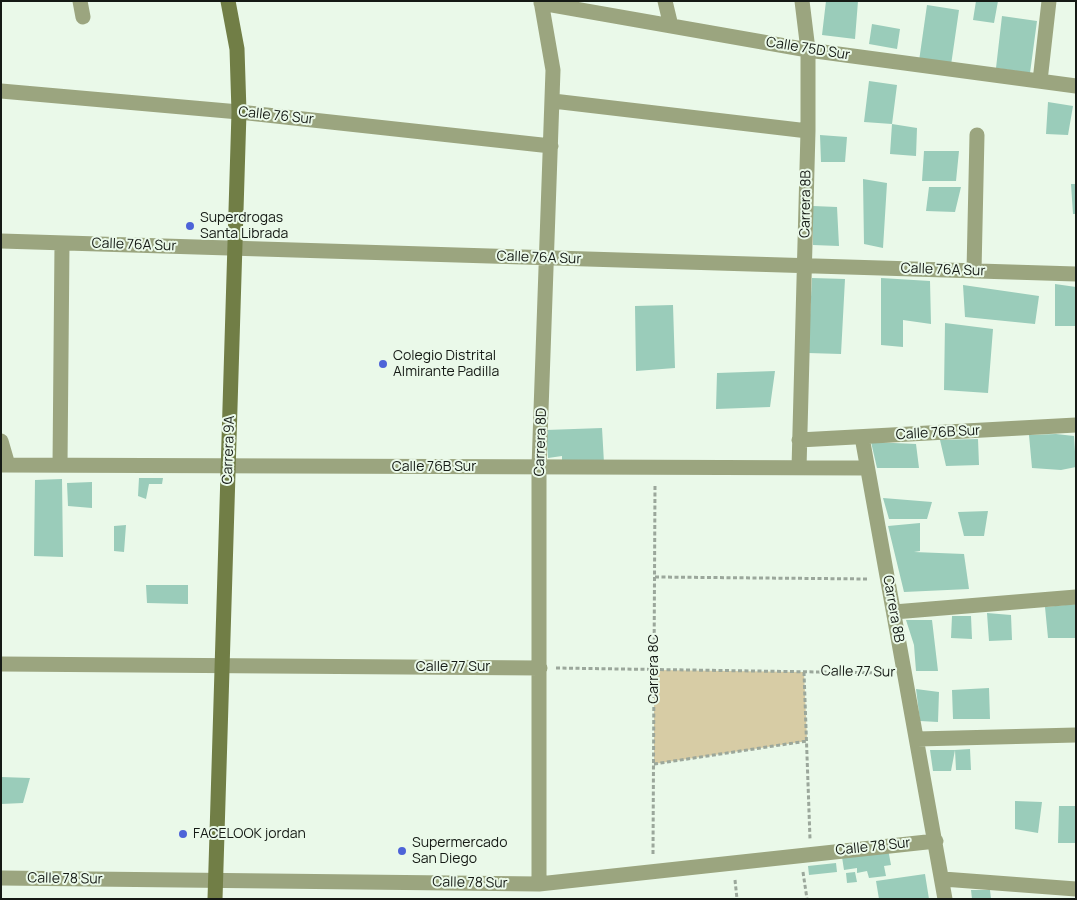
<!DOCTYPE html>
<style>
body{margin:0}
#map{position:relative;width:1077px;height:900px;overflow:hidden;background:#eaf9e9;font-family:Manrope,sans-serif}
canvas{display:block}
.frame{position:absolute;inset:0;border:2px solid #151a15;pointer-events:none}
</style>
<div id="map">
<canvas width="1077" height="900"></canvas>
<div class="frame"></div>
</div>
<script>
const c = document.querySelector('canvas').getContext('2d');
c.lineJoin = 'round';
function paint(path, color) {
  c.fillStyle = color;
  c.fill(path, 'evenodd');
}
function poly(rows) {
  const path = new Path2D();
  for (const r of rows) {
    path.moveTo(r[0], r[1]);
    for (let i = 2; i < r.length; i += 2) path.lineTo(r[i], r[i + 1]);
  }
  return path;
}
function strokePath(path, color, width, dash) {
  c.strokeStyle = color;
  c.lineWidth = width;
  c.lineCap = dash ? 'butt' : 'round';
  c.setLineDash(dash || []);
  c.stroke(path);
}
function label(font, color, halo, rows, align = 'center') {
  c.font = font + ' Manrope,sans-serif';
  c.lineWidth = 4;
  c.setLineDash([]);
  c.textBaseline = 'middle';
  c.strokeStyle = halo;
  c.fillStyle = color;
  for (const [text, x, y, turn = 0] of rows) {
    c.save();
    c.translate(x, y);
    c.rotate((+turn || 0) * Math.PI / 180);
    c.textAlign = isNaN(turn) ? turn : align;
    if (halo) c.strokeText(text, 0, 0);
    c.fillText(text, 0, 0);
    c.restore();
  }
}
paint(poly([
 [654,670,804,672,807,741,654,764]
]), '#d7cca5');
paint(poly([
 [826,1,858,1,855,39,822,35],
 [976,1,998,1,994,23,973,20],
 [927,5,959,10,951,65,919,61],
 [1002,16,1037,21,1030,73,996,68],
 [872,24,900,29,897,49,869,44],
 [869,81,897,85,892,124,864,122],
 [1048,102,1073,106,1068,135,1046,134],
 [892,124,917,128,916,156,890,154],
 [820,135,847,137,845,162,821,162],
 [924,151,959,151,956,181,922,181],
 [863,179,887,183,883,248,864,244],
 [1071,184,1076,184,1076,214,1073,214],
 [929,187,961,187,955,212,926,211],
 [813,206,837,207,839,246,813,245],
 [812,278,845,279,841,354,808,353],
 [881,278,930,281,931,324,903,320,903,347,881,345],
 [1055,284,1076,287,1076,326,1055,326],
 [963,285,1039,296,1035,324,965,317],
 [673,305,675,368,636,371,635,306],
 [945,323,993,329,988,393,944,390],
 [775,371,770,407,716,409,717,373],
 [602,428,604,463,562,463,562,456,548,458,546,430],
 [1056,434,1074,436,1076,467,1061,470,1032,468,1029,435],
 [978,439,979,465,946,466,940,440],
 [871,442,916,444,919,468,877,468],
 [139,478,163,478,162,484,149,484,146,499,138,496],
 [62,479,63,557,34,556,35,480],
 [92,482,92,508,68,506,67,483],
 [883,498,932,502,927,519,889,519],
 [988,511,984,536,964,536,958,512],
 [920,523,920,551,914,552,964,554,969,589,904,592,888,526],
 [126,525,124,552,114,551,114,526],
 [146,585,188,585,188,604,147,603],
 [1076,604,1076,638,1048,638,1045,607],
 [987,613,1011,615,1012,640,989,641],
 [952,616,971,616,972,639,951,638],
 [906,620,932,620,938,671,916,671,914,645],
 [989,688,990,719,953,719,952,690],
 [916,689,939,692,938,722,920,721],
 [970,749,971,770,956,770,955,750],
 [930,750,955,750,951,771,933,771],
 [1,777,30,778,23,803,1,804],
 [1015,801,1042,802,1038,833,1015,829],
 [1059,806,1076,806,1076,843,1058,843],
 [888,849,891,865,884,866,886,876,869,878,867,871,857,873,857,868,844,870,842,857],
 [836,863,837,872,809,875,808,866],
 [855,872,857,882,847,883,846,873],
 [925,874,929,899,879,899,876,881],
 [971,890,990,890,991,899,972,899]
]), '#9accba');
strokePath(poly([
 [655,577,869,579],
 [556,668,887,673],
 [804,672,810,839],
 [654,764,807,741],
 [653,854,655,486],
 [803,872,807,899],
 [735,880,737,899]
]), '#9ba79b', 3, [4, 2.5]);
strokePath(poly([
 [80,1,83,17],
 [665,1,671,26],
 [541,3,808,50,1076,86],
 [1040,81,1049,1],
 [1,91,239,112,551,146],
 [553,101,808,131],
 [1,241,1076,274],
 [974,271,977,135],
 [862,437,945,899],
 [799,440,1076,425],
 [1,441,8,465],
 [1,465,867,468],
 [60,465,62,243],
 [799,468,808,131,808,50,802,1],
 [894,612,1076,597],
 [1,664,540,668],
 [917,739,1076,735],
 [1,878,539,884,936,841],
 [943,879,1076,889],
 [539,884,539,467,553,70,541,1]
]), '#9ba57f', 15);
strokePath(poly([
 [215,899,239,112,237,49,228,1]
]), '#717e46', 15);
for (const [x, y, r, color] of [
 [190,226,5,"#4d63d8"],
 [383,364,5,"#4d63d8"],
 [183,834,5,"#4d63d8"],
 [402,851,5,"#4d63d8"]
]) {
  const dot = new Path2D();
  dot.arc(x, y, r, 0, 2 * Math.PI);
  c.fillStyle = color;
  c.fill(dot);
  strokePath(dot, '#eaf9e9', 2);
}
label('14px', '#151a15', '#eaf9e9', [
 ["Calle 75D Sur",808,49,9],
 ["Calle 76 Sur",276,116,6],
 ["Carrera 8B",806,204,-89],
 ["Calle 76A Sur",134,245,2],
 ["Calle 76A Sur",539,258,2],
 ["Calle 76A Sur",943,270,2],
 ["Calle 76B Sur",938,433,-3],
 ["Carrera 8D",541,442,-88],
 ["Carrera 9A",229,450,-88],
 ["Calle 76B Sur",434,467],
 ["Carrera 8B",893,609,80],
 ["Calle 77 Sur",453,667],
 ["Carrera 8C",654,669,-90],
 ["Calle 77 Sur",858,672,1],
 ["Calle 78 Sur",873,847,-6],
 ["Calle 78 Sur",65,879,1],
 ["Calle 78 Sur",470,883,1]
]);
label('14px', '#151a15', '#eaf9e9', [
 ["Superdrogas",200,218],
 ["Santa Librada",200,234],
 ["Colegio Distrital",393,356],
 ["Almirante Padilla",393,372],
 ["FACELOOK jordan",193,834],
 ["Supermercado",412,843],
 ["San Diego",412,859]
], 'left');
</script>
